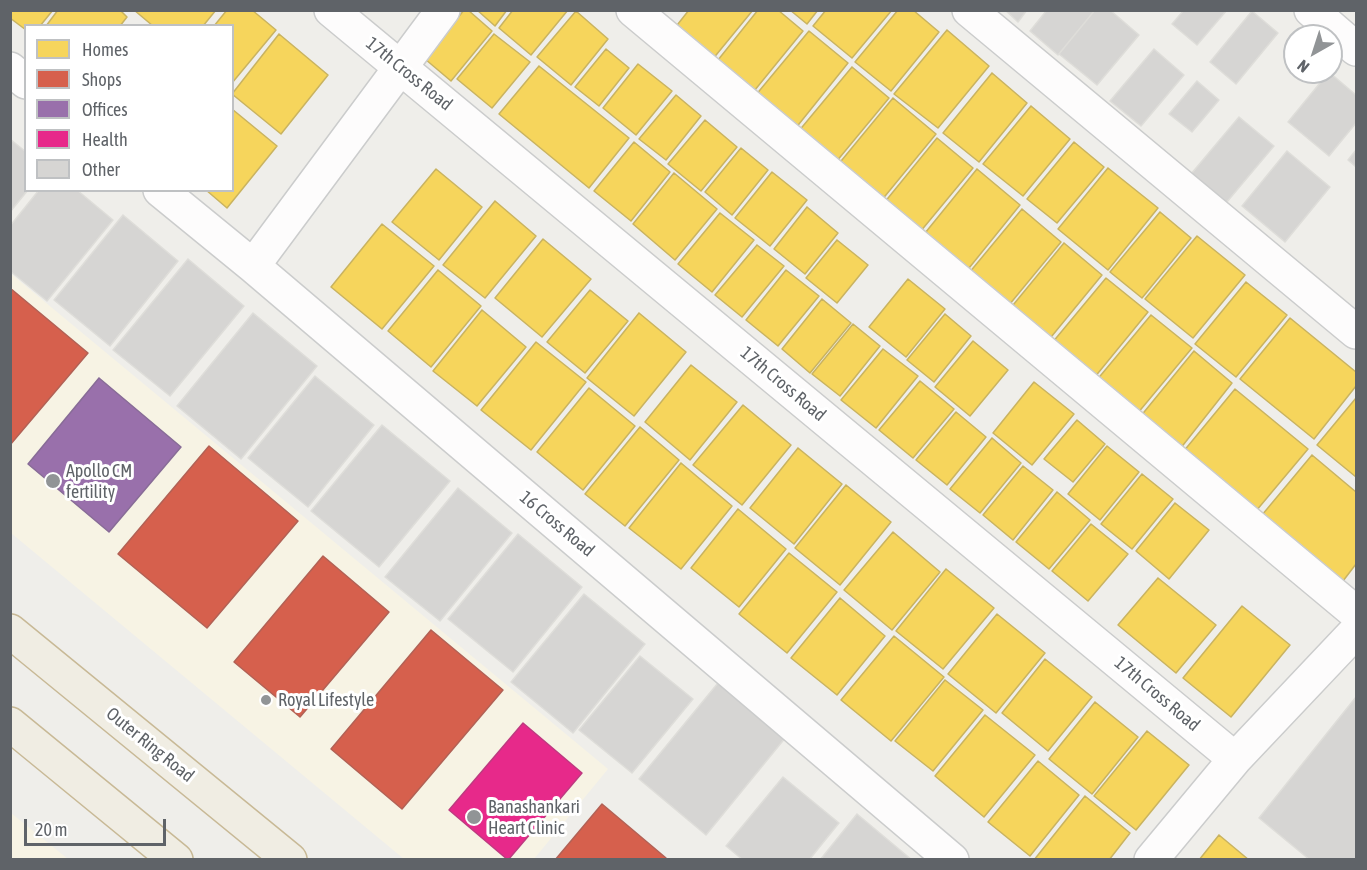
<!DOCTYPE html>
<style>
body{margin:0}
#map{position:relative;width:1367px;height:870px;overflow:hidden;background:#efeeea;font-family:"Asap Condensed",sans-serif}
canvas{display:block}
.frame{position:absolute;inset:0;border:12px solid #5f6368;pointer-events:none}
.legend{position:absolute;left:24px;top:24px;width:210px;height:168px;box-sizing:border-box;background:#fff;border:2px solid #bfc1c3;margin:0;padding:8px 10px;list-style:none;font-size:18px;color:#5f6368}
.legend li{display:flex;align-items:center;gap:12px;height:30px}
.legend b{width:30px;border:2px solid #bfc1c3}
.north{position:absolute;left:1283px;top:24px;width:60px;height:60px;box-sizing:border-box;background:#fff;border:2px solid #bfc1c3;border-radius:50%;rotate:219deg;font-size:16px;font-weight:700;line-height:24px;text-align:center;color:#5f6368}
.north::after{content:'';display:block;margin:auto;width:21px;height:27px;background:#919496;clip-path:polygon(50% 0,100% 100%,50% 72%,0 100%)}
.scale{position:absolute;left:24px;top:819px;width:142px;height:27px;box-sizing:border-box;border:3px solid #5f6368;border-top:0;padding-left:8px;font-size:18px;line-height:21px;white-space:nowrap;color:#5f6368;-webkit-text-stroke:4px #fff;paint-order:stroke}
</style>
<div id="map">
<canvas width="1367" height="870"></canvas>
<div class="frame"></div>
<ul class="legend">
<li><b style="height:16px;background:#f6d55c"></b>Homes</li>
<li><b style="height:16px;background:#d6604d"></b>Shops</li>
<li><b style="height:16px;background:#9970ab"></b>Offices</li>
<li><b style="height:16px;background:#e7298a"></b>Health</li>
<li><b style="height:16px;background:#d6d5d3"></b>Other</li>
</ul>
<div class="north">N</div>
<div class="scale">20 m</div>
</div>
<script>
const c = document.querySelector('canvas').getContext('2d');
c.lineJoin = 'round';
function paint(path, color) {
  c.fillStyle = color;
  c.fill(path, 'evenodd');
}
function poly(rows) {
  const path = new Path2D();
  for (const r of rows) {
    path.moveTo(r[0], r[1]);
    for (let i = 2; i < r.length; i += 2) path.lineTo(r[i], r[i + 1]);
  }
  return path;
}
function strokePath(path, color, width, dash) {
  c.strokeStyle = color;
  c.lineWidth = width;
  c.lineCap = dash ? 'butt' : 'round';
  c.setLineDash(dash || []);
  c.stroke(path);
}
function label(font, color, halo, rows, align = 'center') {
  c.font = font + ' "Asap Condensed",sans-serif';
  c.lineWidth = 6;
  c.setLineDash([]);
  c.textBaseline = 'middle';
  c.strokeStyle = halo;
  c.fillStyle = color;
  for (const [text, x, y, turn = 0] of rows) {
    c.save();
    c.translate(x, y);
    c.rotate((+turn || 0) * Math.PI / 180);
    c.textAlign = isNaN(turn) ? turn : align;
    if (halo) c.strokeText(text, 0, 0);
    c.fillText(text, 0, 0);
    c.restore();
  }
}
paint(poly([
 [10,273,608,769,534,859,404,859,11,533],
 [10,813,11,813,68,859,11,859]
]), '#f7f3e4');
const homes = poly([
 [10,10,53,10,40,26,26,26,26,30,10,18,10,10],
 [58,10,120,10,127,17,120,26,46,26,58,10],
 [134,10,216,10,203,26,153,26,134,10],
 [227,10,252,10,276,30,232,83,232,26,214,26,227,10],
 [464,10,468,10,492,31,451,81,425,59,464,10],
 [477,10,507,10,495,26,477,10],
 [513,10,568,10,531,55,499,28,513,10],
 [689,10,753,10,712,60,674,29,689,10],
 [758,10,778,10,803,31,750,96,714,65,758,10],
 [790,10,818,10,807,24,790,10],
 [826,10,892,10,852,58,813,26,826,10],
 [898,10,913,10,939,32,891,91,855,62,898,10],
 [576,11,608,39,571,85,537,57,576,11],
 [947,30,989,66,938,128,894,94,947,30],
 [809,31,848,63,795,129,755,96,809,31],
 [279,34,328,75,281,134,232,94,279,34],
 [494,34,530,62,492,108,457,79,494,34],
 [606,49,629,68,599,106,575,87,606,49],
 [638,64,672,91,636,135,603,108,638,64],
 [539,66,629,138,589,188,499,114,539,66],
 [852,67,889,98,836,162,798,132,852,67],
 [992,73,1027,103,979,162,943,133,992,73],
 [676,95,701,116,666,160,639,139,676,95],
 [893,98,936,134,881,201,837,166,893,98],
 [1031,106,1070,139,1023,196,983,164,1031,106],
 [232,109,277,146,227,208,206,190,232,190,232,109],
 [705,120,737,147,701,191,668,164,705,120],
 [937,138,973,168,920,232,884,203,937,138],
 [634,142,670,172,631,221,594,191,634,142],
 [1074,142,1104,167,1057,223,1027,199,1074,142],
 [741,148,768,170,732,215,705,192,741,148],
 [1108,168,1158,208,1108,270,1058,229,1108,168],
 [436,169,482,207,439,260,392,222,436,169],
 [977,169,1020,205,965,273,921,238,977,169],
 [772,172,807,200,770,246,735,218,772,172],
 [674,173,717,209,675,260,633,224,674,173],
 [495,201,536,236,485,298,443,265,495,201],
 [807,207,838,233,805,274,774,249,807,207],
 [1022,209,1061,242,1009,305,969,273,1022,209],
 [1160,212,1191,238,1142,298,1110,272,1160,212],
 [720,213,754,240,712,292,678,264,720,213],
 [382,224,434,266,382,329,331,287,382,224],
 [1197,236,1245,275,1193,338,1145,299,1197,236],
 [543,239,591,279,542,337,495,298,543,239],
 [837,240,868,265,837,303,806,278,837,240],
 [1064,243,1102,275,1047,342,1009,310,1064,243],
 [757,245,784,266,742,317,715,295,757,245],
 [438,270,481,306,431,367,388,331,438,270],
 [786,270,819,296,778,346,746,320,786,270],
 [1106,278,1148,312,1094,378,1052,343,1106,278],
 [908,279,945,309,906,357,869,327,908,279],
 [1246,282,1287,315,1236,377,1195,344,1246,282],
 [590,290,628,321,585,373,547,342,590,290],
 [822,299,851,323,810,373,782,349,822,299],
 [482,310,526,347,477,406,433,371,482,310],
 [639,313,686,352,634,416,587,378,639,313],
 [945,314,971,336,934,382,907,360,945,314],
 [1151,315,1192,348,1137,414,1096,381,1151,315],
 [1290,318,1356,372,1356,386,1314,439,1240,379,1290,318],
 [853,324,880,346,840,396,812,374,853,324],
 [973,341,1008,370,970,416,935,387,973,341],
 [536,342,586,382,531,450,481,410,536,342],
 [883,349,918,376,876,428,841,400,883,349],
 [1194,351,1232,383,1180,449,1140,417,1194,351],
 [691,365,737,402,690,460,645,422,691,365],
 [920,381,954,409,913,458,879,430,920,381],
 [1034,382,1074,414,1032,465,993,433,1034,382],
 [589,388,635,426,583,490,537,452,589,388],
 [1235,389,1308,449,1256,511,1183,452,1235,389],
 [1356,398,1356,477,1317,445,1356,398],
 [743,405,791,445,742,505,693,465,743,405],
 [956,412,986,437,947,485,916,460,956,412],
 [1077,420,1105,444,1073,482,1044,459,1077,420],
 [640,427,679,460,625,526,585,494,640,427],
 [992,438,1021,463,980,513,950,489,992,438],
 [1107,446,1139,472,1100,520,1068,494,1107,446],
 [798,448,842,484,794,544,750,508,798,448],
 [1312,455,1356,492,1356,564,1343,581,1262,515,1312,455],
 [681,463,732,506,681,569,629,528,681,463],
 [1023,466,1053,490,1013,540,983,515,1023,466],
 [1142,474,1173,499,1132,549,1101,524,1142,474],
 [846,485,891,522,840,585,795,548,846,485],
 [1057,492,1090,520,1049,569,1016,542,1057,492],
 [1175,503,1209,530,1169,579,1136,551,1175,503],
 [738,509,786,549,739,607,691,568,738,509],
 [1091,524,1128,554,1088,601,1052,571,1091,524],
 [893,532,940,572,892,630,844,590,893,532],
 [789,553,837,592,787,653,739,614,789,553],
 [946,569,994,608,943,669,896,631,946,569],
 [1158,578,1216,625,1176,673,1118,625,1158,578],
 [840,598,885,636,837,695,791,658,840,598],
 [1242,606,1290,645,1231,717,1183,678,1242,606],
 [997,614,1045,653,996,713,948,674,997,614],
 [894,636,944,677,891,741,841,700,894,636],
 [1045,659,1092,697,1048,751,1002,713,1045,659],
 [945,680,983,710,933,771,895,741,945,680],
 [1095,702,1138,737,1092,794,1049,759,1095,702],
 [985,715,1035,755,984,817,935,776,985,715],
 [1147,731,1189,765,1136,830,1094,796,1147,731],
 [1038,761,1079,795,1030,856,988,822,1038,761],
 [1085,796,1130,833,1109,860,1034,860,1085,796],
 [1219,835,1249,860,1199,860,1219,835]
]);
paint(homes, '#f6d55c');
strokePath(homes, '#c9b360', 1.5);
const shops = poly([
 [10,288,88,353,10,445,10,288],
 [209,446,298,521,207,628,118,554,209,446],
 [323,556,389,612,300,717,234,662,323,556],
 [431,630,503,690,402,809,331,749,431,630],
 [602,804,666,858,665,860,555,860,602,804]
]);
paint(shops, '#d6604d');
strokePath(shops, '#b26155', 1.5);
const offices = poly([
 [99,378,181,447,109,532,28,464,99,378]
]);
paint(offices, '#9970ab');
strokePath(offices, '#886c97', 1.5);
const health = poly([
 [523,723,582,773,508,860,449,810,523,723]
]);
paint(health, '#e7298a');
strokePath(health, '#be3a80', 1.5);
const building = poly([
 [1005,10,1027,10,1018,22,1005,10],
 [1047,10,1095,10,1058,55,1030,31,1047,10],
 [1095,10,1110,10,1139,35,1097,85,1059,54,1095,10],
 [1184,10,1227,10,1197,45,1172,24,1184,10],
 [1252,11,1278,33,1236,84,1210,62,1252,11],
 [1154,49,1184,75,1141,126,1110,101,1154,49],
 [1329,72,1356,95,1356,123,1329,156,1288,122,1329,72],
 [1197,81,1219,100,1192,132,1169,114,1197,81],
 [1239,117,1274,146,1226,203,1191,174,1239,117],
 [10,139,26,152,26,190,28,190,10,212,10,139],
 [1356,150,1356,167,1348,160,1356,150],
 [1287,151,1330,187,1285,242,1242,206,1287,151],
 [39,190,77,190,113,220,47,301,10,271,10,226,39,190],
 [123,215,178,261,110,346,54,300,123,215],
 [188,259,244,306,170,396,113,350,188,259],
 [253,313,317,366,241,459,177,406,253,313],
 [315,376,374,425,308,507,248,458,315,376],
 [382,425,450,481,379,567,311,511,382,425],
 [458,488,512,533,440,621,385,577,458,488],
 [518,534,582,587,513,672,448,619,518,534],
 [584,594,645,644,573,733,511,682,584,594],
 [640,656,693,699,632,773,579,730,640,656],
 [718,683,786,737,706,835,639,779,718,683],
 [1356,697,1356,860,1310,860,1259,818,1356,697],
 [783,777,839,823,809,860,743,860,726,846,783,777],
 [857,814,912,860,820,860,857,814]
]);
paint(building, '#d6d5d3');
strokePath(building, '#deddd9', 1.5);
const minor = poly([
 [331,10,1235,759],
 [633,10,1356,613],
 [969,10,1356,332],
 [1311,10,1356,49],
 [10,69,26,82],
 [160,190,253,266,952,860],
 [253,266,443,10],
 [1151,860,1235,759,1356,631]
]);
const highway = poly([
 [10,631,290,860],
 [10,724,176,860]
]);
strokePath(minor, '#cbcccc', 36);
strokePath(highway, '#c8b996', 36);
strokePath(minor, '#fdfcfc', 33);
strokePath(highway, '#f0ede3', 33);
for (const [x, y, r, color] of [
 [53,481,8,"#919496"],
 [266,700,6,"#919496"],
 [474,817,8,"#919496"]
]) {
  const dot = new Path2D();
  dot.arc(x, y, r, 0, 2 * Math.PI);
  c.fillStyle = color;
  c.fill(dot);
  strokePath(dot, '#fff', 2);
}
label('18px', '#5f6368', '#fff', [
 ["17th Cross Road",409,74,39],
 ["17th Cross Road",783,384,40],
 ["16 Cross Road",557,524,40],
 ["17th Cross Road",1157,694,40],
 ["Outer Ring Road",150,745,39]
]);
label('18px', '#5f6368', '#fff', [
 ["Apollo CM",66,471],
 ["fertility",66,492],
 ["Royal Lifestyle",278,700],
 ["Banashankari",488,807],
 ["Heart Clinic",488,828]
], 'left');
</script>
